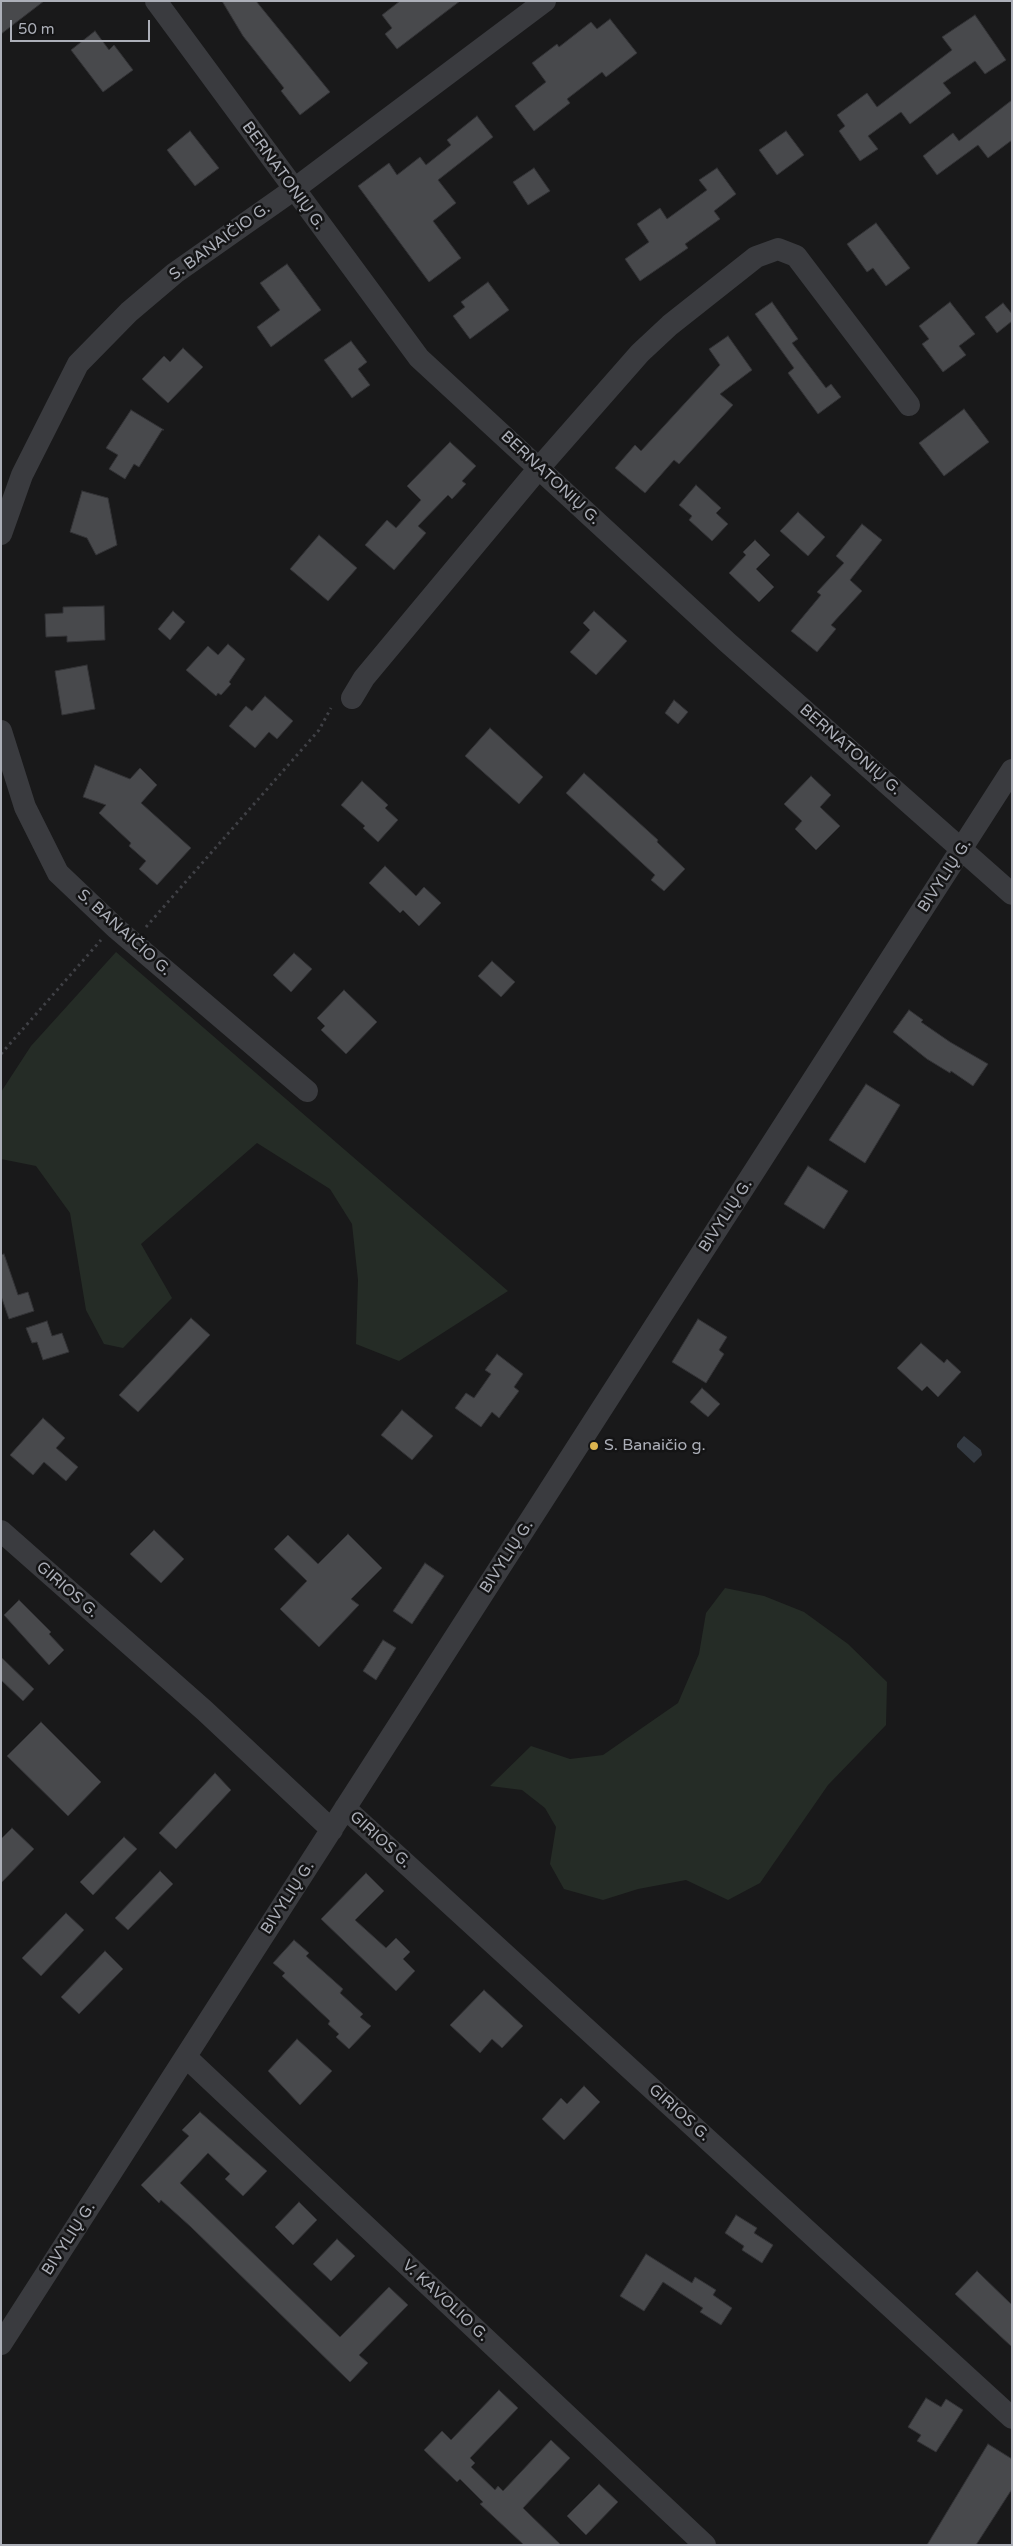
<!DOCTYPE html>
<meta charset="utf-8">
<style>
body{margin:0}
#map{position:relative;width:1013px;height:2546px;overflow:hidden;background:#19191a;font-family:"Varela Round",sans-serif}
canvas{display:block}
.frame{position:absolute;inset:0;border:2px solid #acafb8;pointer-events:none}
.scale{position:absolute;left:10px;top:20px;width:140px;height:22px;box-sizing:border-box;border:2px solid #acafb8;border-top:0;padding-left:6px;font-size:15px;line-height:18px;white-space:nowrap;color:#acafb8;-webkit-text-stroke:4px #141415;paint-order:stroke}
</style>
<div id="map">
<canvas width="1013" height="2546"></canvas>
<div class="frame"></div>
<div class="scale">50 m</div>
</div>
<script>
const c = document.querySelector('canvas').getContext('2d');
c.lineJoin = 'round';
function paint(path, color) {
  c.fillStyle = color;
  c.fill(path, 'evenodd');
}
function poly(rows) {
  const path = new Path2D();
  for (const r of rows) {
    path.moveTo(r[0], r[1]);
    for (let i = 2; i < r.length; i += 2) path.lineTo(r[i], r[i + 1]);
  }
  return path;
}
function strokePath(path, color, width, dash) {
  c.strokeStyle = color;
  c.lineWidth = width;
  c.lineCap = dash ? 'butt' : 'round';
  c.setLineDash(dash || []);
  c.stroke(path);
}
function label(font, color, halo, rows, align = 'center') {
  c.font = font + ' "Varela Round",sans-serif';
  c.lineWidth = 5;
  c.setLineDash([]);
  c.textBaseline = 'middle';
  c.strokeStyle = halo;
  c.fillStyle = color;
  for (const [text, x, y, turn = 0] of rows) {
    c.save();
    c.translate(x, y);
    c.rotate((+turn || 0) * Math.PI / 180);
    c.textAlign = isNaN(turn) ? turn : align;
    if (halo) c.strokeText(text, 0, 0);
    c.fillText(text, 0, 0);
    c.restore();
  }
}
paint(poly([
 [116,952,508,1291,399,1361,356,1344,358,1280,352,1224,330,1189,257,1143,141,1244,172,1298,123,1348,104,1344,86,1310,70,1213,36,1166,1,1159,1,1092,31,1046],
 [725,1588,764,1596,804,1612,848,1644,887,1682,886,1725,828,1785,760,1883,728,1900,686,1880,638,1889,603,1900,564,1889,550,1864,556,1827,545,1808,522,1790,490,1786,531,1746,570,1759,603,1755,678,1703,699,1654,706,1613]
]), '#252c26');
paint(poly([
 [964,1436,981,1450,982,1455,974,1463,957,1447,957,1444]
]), '#343a42');
const building = poly([
 [1,1,44,1,1,34,1,1],
 [222,1,256,1,330,92,300,115,281,91,284,88,243,36,222,1],
 [400,1,460,1,397,49,385,34,392,28,382,15,400,1],
 [975,15,1006,60,985,74,975,61,943,83,951,93,910,124,901,112,868,136,878,149,860,161,839,131,845,126,837,115,867,93,877,107,952,50,942,37,975,15],
 [610,19,637,53,606,77,602,72,567,99,570,103,534,131,515,106,546,82,532,63,557,44,559,47,591,22,597,29,610,19],
 [95,31,109,50,114,45,133,70,103,92,71,50,95,31],
 [1012,100,1012,140,988,158,978,145,937,175,923,156,953,133,959,141,1012,100],
 [477,116,493,137,438,180,456,203,433,221,461,258,429,282,358,186,389,163,397,175,420,157,426,165,451,145,447,140,477,116],
 [190,131,219,168,195,186,167,150,190,131],
 [786,131,804,155,777,175,759,150,786,131],
 [534,168,550,191,528,205,513,182,534,168],
 [717,168,736,194,714,211,720,219,685,244,688,248,640,281,625,259,649,242,637,224,660,208,667,219,707,190,699,180,717,168],
 [876,223,910,268,886,286,873,268,867,272,847,244,876,223],
 [287,264,321,310,271,347,257,327,280,310,260,283,287,264],
 [488,282,509,310,470,339,453,316,465,307,461,302,488,282],
 [772,302,798,339,792,343,826,388,831,384,841,397,818,414,788,373,794,368,755,314,772,302],
 [950,302,975,334,959,346,966,355,943,372,922,344,929,339,919,326,950,302],
 [1003,303,1012,314,1012,321,997,333,985,317,1003,303],
 [728,336,752,370,720,394,733,405,679,464,674,460,645,493,615,468,635,445,641,451,720,365,709,349,728,336],
 [351,341,367,362,358,369,370,385,352,398,324,360,351,341],
 [183,348,203,367,168,403,142,379,164,356,170,362,183,348],
 [964,409,989,442,944,476,919,443,964,409],
 [131,410,164,430,162,430,139,467,134,464,125,479,109,469,118,455,106,448,131,410],
 [450,442,476,466,462,481,466,484,452,499,448,495,418,526,426,533,394,570,365,545,387,520,396,528,421,500,407,486,450,442],
 [696,485,721,508,716,513,728,524,712,541,689,520,692,516,679,505,696,485],
 [82,491,108,498,117,545,96,555,87,538,70,532,82,491],
 [798,512,825,537,808,556,780,531,798,512],
 [862,524,882,540,850,580,862,591,831,625,836,629,817,652,791,631,821,595,817,592,844,563,836,556,862,524],
 [319,535,357,568,328,601,290,569,319,535],
 [755,540,770,555,756,569,774,587,759,602,729,573,746,555,743,552,755,540],
 [104,606,105,640,67,642,67,636,46,637,45,614,63,613,63,607,104,606],
 [173,611,185,622,170,640,158,629,173,611],
 [594,611,627,641,596,675,570,652,590,630,583,623,594,611],
 [228,644,245,659,229,682,231,684,221,695,218,693,216,696,186,670,208,646,218,655,228,644],
 [87,665,95,709,62,715,55,671,87,665],
 [265,696,293,721,277,739,269,732,255,748,229,726,246,706,252,711,265,696],
 [674,700,688,712,678,724,665,713,674,700],
 [490,728,543,777,519,804,465,756,490,728],
 [95,765,130,779,140,768,157,785,141,803,191,848,157,885,139,869,146,861,129,846,131,843,99,813,106,805,83,797,95,765],
 [584,773,658,840,657,842,685,869,664,891,651,880,655,875,566,793,584,773],
 [811,776,831,795,820,807,840,826,816,850,795,829,802,821,784,804,811,776],
 [362,781,388,805,385,808,398,820,378,842,363,828,365,826,341,805,362,781],
 [385,866,416,896,424,887,441,903,419,926,403,910,400,913,369,883,385,866],
 [294,953,312,969,291,992,273,975,294,953],
 [492,961,515,982,501,997,478,976,492,961],
 [344,990,377,1022,346,1054,321,1030,325,1026,317,1018,344,990],
 [909,1010,923,1020,921,1022,950,1042,988,1064,973,1086,951,1071,950,1073,927,1059,893,1032,909,1010],
 [866,1084,900,1105,865,1163,829,1140,866,1084],
 [808,1166,848,1191,824,1229,784,1204,808,1166],
 [4,1254,18,1295,28,1292,34,1311,9,1319,1,1296,1,1255,4,1254],
 [191,1318,210,1335,138,1412,119,1395,191,1318],
 [698,1319,727,1337,719,1350,724,1354,706,1383,672,1362,698,1319],
 [47,1321,52,1336,62,1333,69,1352,43,1360,37,1342,32,1343,26,1328,47,1321],
 [921,1343,944,1363,947,1359,961,1372,938,1397,927,1386,922,1391,897,1368,921,1343],
 [497,1354,523,1374,514,1387,519,1391,499,1418,492,1412,481,1427,455,1408,466,1393,474,1398,491,1374,485,1370,497,1354],
 [702,1388,720,1404,708,1417,690,1402,702,1388],
 [402,1410,433,1436,412,1460,381,1435,402,1410],
 [43,1418,65,1438,56,1448,78,1467,66,1481,44,1462,33,1475,10,1455,43,1418],
 [154,1530,184,1559,161,1583,130,1554,154,1530],
 [348,1534,382,1568,351,1599,359,1605,319,1647,280,1609,307,1581,274,1549,288,1535,318,1564,348,1534],
 [425,1563,444,1576,412,1624,393,1611,425,1563],
 [19,1600,51,1632,49,1634,64,1650,49,1665,4,1615,19,1600],
 [383,1640,396,1648,376,1680,363,1671,383,1640],
 [1,1657,34,1689,23,1701,1,1680,1,1657],
 [41,1722,101,1782,68,1816,7,1756,41,1722],
 [215,1773,231,1790,176,1849,159,1833,215,1773],
 [12,1828,34,1849,1,1883,1,1839,12,1828],
 [124,1837,137,1849,93,1895,80,1882,124,1837],
 [160,1871,173,1884,128,1930,115,1918,160,1871],
 [366,1873,384,1891,355,1920,386,1948,396,1938,410,1952,403,1959,415,1971,396,1991,321,1919,366,1873],
 [66,1913,84,1930,41,1976,22,1958,66,1913],
 [294,1940,309,1953,306,1956,343,1989,340,1993,363,2014,360,2017,371,2026,349,2049,336,2037,339,2034,328,2024,330,2021,282,1976,285,1973,273,1963,294,1940],
 [105,1951,123,1969,79,2014,61,1997,105,1951],
 [484,1990,523,2026,502,2048,492,2039,480,2053,450,2025,484,1990],
 [297,2039,332,2071,300,2105,268,2071,297,2039],
 [584,2086,600,2102,564,2140,542,2119,561,2098,567,2104,584,2086],
 [200,2112,267,2171,243,2196,225,2179,230,2174,208,2153,180,2183,340,2337,389,2287,408,2305,359,2355,368,2363,350,2382,191,2227,161,2200,159,2203,141,2185,189,2136,182,2130,200,2112],
 [299,2202,317,2220,293,2245,275,2227,299,2202],
 [736,2215,757,2228,754,2233,773,2245,762,2263,742,2250,744,2246,725,2233,736,2215],
 [337,2239,355,2256,331,2281,313,2264,337,2239],
 [646,2254,692,2283,695,2277,716,2290,713,2295,732,2308,721,2325,700,2312,703,2308,663,2282,644,2311,620,2296,646,2254],
 [977,2271,1012,2305,1012,2347,955,2294,977,2271],
 [499,2390,518,2408,470,2458,475,2463,471,2467,495,2490,498,2486,503,2491,551,2440,570,2458,523,2508,561,2545,524,2545,480,2504,483,2502,460,2479,457,2482,424,2450,442,2431,451,2440,499,2390],
 [926,2398,941,2407,946,2399,963,2410,936,2452,917,2441,921,2435,908,2427,926,2398],
 [988,2444,1012,2459,1012,2489,976,2545,927,2545,988,2444],
 [599,2484,618,2502,586,2535,567,2516,599,2484]
]);
paint(building, '#48494c');
strokePath(building, '#333336', 1);
strokePath(poly([
 [146,927,319,730,331,708],
 [1,1054,101,940]
]), '#404146', 3, [2.5, 4]);
strokePath(poly([
 [156,1,419,358,727,642,1012,894],
 [1,534,22,475,78,364,129,312,175,273,293,190,545,1],
 [352,698,364,678,539,468,640,353,670,325,756,257,778,249,796,256,909,405],
 [1,731,25,807,58,873,117,929,307,1091],
 [1,1531,205,1711,332,1830],
 [345,1808,1012,2418],
 [186,2057,705,2545],
 [1,2344,1012,770]
]), '#3a3b3f', 22);
for (const [x, y, r, color] of [
 [594,1446,5,"#dcb44f"]
]) {
  const dot = new Path2D();
  dot.arc(x, y, r, 0, 2 * Math.PI);
  c.fillStyle = color;
  c.fill(dot);
  strokePath(dot, '#141415', 2);
}
label('16px', '#acafb8', '#141415', [
 ["BERNATONIŲ G.",283,176,54],
 ["S. BANAIČIO G.",220,242,-36],
 ["BERNATONIŲ G.",550,478,43],
 ["BERNATONIŲ G.",850,750,41],
 ["BIVYLIŲ G.",945,876,-57],
 ["S. BANAIČIO G.",124,933,42],
 ["BIVYLIŲ G.",726,1216,-57],
 ["BIVYLIŲ G.",507,1557,-57],
 ["GIRIOS G.",67,1590,41],
 ["GIRIOS G.",380,1840,42],
 ["BIVYLIŲ G.",288,1898,-57],
 ["GIRIOS G.",679,2113,42],
 ["BIVYLIŲ G.",69,2239,-57],
 ["V. KAVOLIO G.",445,2301,43]
]);
label('16px', '#acafb8', '#141415', [
 ["S. Banaičio g.",604,1446]
], 'left');
</script>
